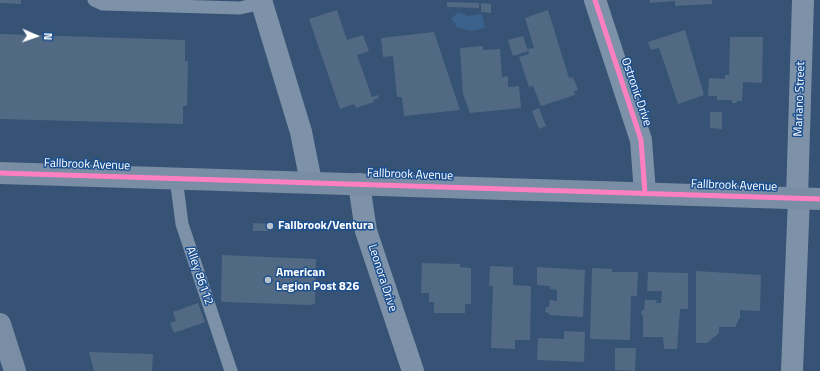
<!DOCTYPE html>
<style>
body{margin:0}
#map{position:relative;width:820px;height:371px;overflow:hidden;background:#365274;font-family:"Titillium Web",sans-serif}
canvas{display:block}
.north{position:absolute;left:16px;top:16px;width:40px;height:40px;-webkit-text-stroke:3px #1b4f8f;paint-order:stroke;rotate:92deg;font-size:11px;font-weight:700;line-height:16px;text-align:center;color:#fff}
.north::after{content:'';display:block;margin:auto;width:14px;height:18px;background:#fff;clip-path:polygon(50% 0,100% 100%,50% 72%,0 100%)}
</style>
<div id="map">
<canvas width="820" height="371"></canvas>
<div class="north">N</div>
</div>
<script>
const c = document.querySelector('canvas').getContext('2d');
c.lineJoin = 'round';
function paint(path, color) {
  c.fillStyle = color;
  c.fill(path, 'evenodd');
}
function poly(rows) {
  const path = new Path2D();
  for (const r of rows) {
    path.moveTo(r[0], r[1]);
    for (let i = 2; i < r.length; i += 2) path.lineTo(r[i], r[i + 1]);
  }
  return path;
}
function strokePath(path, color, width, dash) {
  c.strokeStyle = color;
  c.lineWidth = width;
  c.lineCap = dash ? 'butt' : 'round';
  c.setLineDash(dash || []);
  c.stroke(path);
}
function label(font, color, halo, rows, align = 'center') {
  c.font = font + ' "Titillium Web",sans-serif';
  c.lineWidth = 3;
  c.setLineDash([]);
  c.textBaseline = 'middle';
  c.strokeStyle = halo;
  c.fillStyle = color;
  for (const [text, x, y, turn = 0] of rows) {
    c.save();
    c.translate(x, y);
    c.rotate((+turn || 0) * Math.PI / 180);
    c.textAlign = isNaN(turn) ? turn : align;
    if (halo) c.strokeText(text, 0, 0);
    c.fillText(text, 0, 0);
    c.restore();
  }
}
paint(poly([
 [458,12,468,16,482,14,485,28,471,31,456,27,456,24,451,19]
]), '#3b618d');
paint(poly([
 [0,0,21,0,21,4,0,3],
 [650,0,712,0,712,4,675,6,675,1,650,3],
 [447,2,479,3,479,8,447,7],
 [481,3,491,4,491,13,481,12],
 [337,10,347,40,363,35,369,51,357,55,372,97,378,95,379,98,373,100,374,102,356,108,354,104,340,109,309,19],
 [548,10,569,78,573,77,578,90,574,91,575,95,541,106,533,86,529,87,519,57,529,54,528,49,534,48,525,18],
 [685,30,704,95,678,104,659,48,651,50,648,42],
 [434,32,460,110,404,116,402,97,397,97,393,56,383,57,381,38],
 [0,34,185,40,185,61,188,61,187,106,183,106,183,124,0,119],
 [523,36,528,51,513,56,508,40],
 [730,37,763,37,762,83,743,82,742,101,737,101,737,103,732,103,732,100,717,100,717,96,708,96,709,78,725,79,725,75,729,75],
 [483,46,483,50,500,49,502,77,508,76,508,87,519,86,521,108,470,113,463,94,460,48],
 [539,108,546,126,539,129,532,111],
 [710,112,722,112,722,129,710,128],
 [253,223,269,224,268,231,253,231],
 [222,255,316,259,315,303,312,305,223,302,221,301],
 [422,263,460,264,460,267,471,268,471,304,465,304,465,313,434,313,434,302,429,302,429,293,421,293],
 [490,266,513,267,513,285,531,286,530,340,515,340,515,349,491,348,493,286,489,286],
 [537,267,585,270,583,317,549,315,549,313,545,312,546,307,549,307,550,300,557,301,557,290,550,289,550,286,537,285],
 [592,268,612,269,612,272,638,272,637,296,631,296,630,340,590,339],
 [696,271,761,275,760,311,740,310,740,319,738,319,738,324,736,323,736,327,719,327,719,333,707,343,696,343],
 [648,272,688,273,688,309,680,309,677,349,664,349,663,337,643,337,643,315,641,315,642,310,644,310,645,300,657,300,656,303,661,303,662,291,647,291],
 [198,303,205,322,174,333,170,323,176,321,173,312],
 [564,331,585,332,584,362,537,360,538,338,564,339],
 [615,348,636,348,635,371,615,370],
 [89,352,153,354,152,371,94,371]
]), '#526984');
strokePath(poly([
 [94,0,103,4,240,8,262,3],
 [176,178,182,224,231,371]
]), '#7d92a8', 13);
strokePath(poly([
 [261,0,301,132,311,182],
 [595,0,641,140,645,193],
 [359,184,366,231,413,371],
 [797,198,803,0],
 [792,371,799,198]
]), '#7d92a8', 22);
strokePath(poly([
 [0,173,820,199],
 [0,324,15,371]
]), '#798da4', 22);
strokePath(poly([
 [595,0,641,140,645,193],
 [0,173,820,199]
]), '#ff80c0', 5);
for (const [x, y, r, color] of [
 [270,226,4,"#b9c2ce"],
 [268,280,4,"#b9c2ce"]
]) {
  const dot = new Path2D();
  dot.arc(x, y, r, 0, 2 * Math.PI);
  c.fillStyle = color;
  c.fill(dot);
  strokePath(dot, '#1b4f8f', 1.5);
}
label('12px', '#fff', '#1b4f8f', [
 ["Ostronic Drive",636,92,71],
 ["Mariano Street",800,99,-88],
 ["Fallbrook Avenue",87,165,2],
 ["Fallbrook Avenue",410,175,2],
 ["Fallbrook Avenue",734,186,2],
 ["Alley 86112",199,276,71],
 ["Leonora Drive",382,278,72]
]);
label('bold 12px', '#fff', '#1b4f8f', [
 ["Fallbrook/Ventura",278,226],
 ["American",276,273],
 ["Legion Post 826",276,287]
], 'left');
</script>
